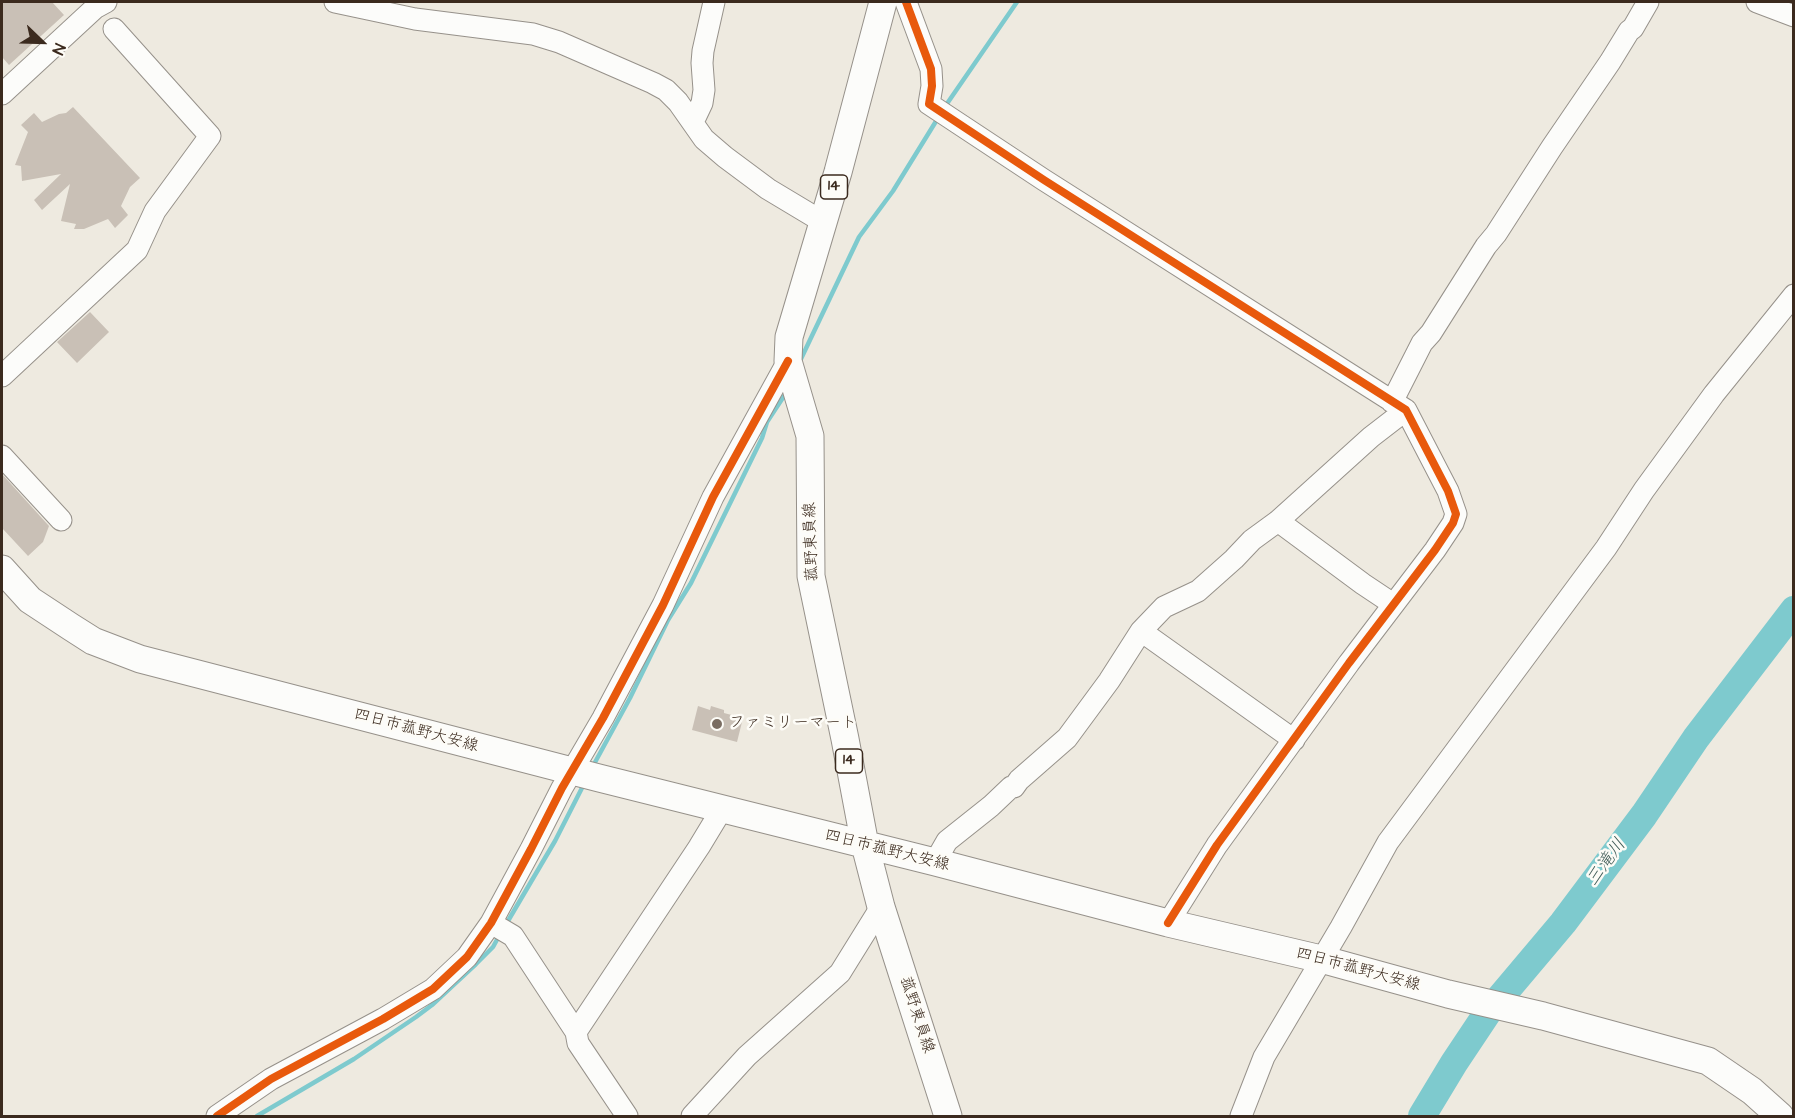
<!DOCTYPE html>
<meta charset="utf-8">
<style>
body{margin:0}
#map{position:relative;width:1795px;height:1118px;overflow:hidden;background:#eeeae0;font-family:"Architects Daughter",sans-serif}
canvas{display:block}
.frame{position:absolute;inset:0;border:3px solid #3b2a1e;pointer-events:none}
.north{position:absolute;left:12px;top:12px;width:60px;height:60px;-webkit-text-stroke:4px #fdfcf7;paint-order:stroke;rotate:113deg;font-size:16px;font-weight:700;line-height:24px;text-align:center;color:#3b2a1e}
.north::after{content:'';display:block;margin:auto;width:21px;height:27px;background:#3b2a1e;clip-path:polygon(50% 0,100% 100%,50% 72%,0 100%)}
</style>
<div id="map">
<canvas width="1795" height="1118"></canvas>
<div class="frame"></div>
<div class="north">N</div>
</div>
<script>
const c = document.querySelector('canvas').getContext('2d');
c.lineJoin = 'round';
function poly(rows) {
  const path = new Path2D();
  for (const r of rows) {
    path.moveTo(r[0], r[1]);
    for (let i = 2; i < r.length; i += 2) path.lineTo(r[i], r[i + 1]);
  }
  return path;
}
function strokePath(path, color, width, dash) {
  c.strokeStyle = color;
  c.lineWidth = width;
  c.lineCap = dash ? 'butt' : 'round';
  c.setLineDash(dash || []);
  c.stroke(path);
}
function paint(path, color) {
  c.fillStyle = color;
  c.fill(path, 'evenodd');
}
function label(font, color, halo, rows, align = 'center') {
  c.font = font + ' "Architects Daughter","Klee One",sans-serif';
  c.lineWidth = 5;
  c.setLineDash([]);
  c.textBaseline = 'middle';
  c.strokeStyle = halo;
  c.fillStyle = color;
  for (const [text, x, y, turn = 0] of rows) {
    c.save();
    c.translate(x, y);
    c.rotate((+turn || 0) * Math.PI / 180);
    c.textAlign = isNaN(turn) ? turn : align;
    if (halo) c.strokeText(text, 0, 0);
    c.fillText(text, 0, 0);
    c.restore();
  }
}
strokePath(poly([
 [944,108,1017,2],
 [799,363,859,237,893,191,938,118],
 [593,766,630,698,668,620,691,583,762,438,767,422,786,393],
 [505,926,555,841,584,784],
 [257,1116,354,1059,416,1017,432,1005,476,964,493,947,499,936]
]), '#7ecace', 4.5);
strokePath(poly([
 [1422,1116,1454,1063,1488,1012,1563,923,1644,815,1696,738,1794,610]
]), '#7ecace', 28);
paint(poly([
 [2,2,52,2,64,15,9,65,2,57],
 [73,107,140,178,130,187,121,206,128,215,115,228,108,219,84,229,74,229,76,224,61,221,70,184,42,210,34,200,61,174,22,181,21,166,15,165,28,132,21,125,34,113,42,122,59,114,66,113],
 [90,312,109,332,77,363,57,342],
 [2,474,49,526,43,542,28,556,2,528],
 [698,706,710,710,711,706,724,710,724,713,743,718,737,742,692,730]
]), '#c9c0b6');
const minor = poly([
 [335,2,415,19,533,34,559,42,653,83,666,90,678,102,704,139,725,157,768,189,823,222],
 [906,2,931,69,932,86,929,104,1044,180,1406,410,1448,491,1456,514,1453,523,1435,550,1349,663,1217,845,1168,923],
 [1757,2,1794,16],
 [2,94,95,8,106,2],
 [693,122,702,103,704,90,702,63,703,51,714,2],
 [2,376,137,250,155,211,210,136,114,29],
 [1392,402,1422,343,1431,333,1486,246,1496,234,1552,147,1610,62,1629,31,1633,28,1648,2],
 [2,456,61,520],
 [1278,521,1363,584,1393,604],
 [1141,631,1294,740],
 [935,862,947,841,991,806,1011,787,1014,787,1019,780,1067,738,1109,681,1141,631,1164,607,1198,591,1234,559,1252,540,1278,521,1371,437,1406,410],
 [491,923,513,936,576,1032,578,1043,627,1116],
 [576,1032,699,847,722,809],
 [217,1116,271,1079,383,1019,433,989,467,957,491,923,531,849,562,788,603,718,663,605,713,497,788,361],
 [692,1116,747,1056,840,973,881,907],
 [1241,1116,1264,1057,1341,927,1388,842,1606,548,1644,490,1714,394,1794,295]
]);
const major = poly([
 [883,2,838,172,789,337,788,361,810,436,811,576,845,739,865,845,881,907,948,1116],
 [2,569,30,600,71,627,93,641,140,659,599,778,935,862,1168,923,1321,959,1448,994,1543,1016,1708,1061,1752,1091,1780,1116]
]);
strokePath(minor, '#96918a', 23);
strokePath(major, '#96918a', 29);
strokePath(minor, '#fcfcfa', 21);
strokePath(major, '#fcfcfa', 27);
strokePath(poly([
 [906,2,931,69,932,86,929,104,1044,180,1406,410,1448,491,1456,514,1453,523,1435,550,1349,663,1217,845,1168,923],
 [217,1116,271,1079,383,1019,433,989,467,957,491,923,531,849,562,788,603,718,663,605,713,497,788,361]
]), '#e8590c', 8);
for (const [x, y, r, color] of [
 [717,724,6,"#7a6d62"]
]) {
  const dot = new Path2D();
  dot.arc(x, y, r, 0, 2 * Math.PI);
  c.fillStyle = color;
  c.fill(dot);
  strokePath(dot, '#fdfcf7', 2);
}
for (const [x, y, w] of [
 [834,187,27],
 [849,761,27]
]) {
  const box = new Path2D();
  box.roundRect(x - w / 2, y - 12, w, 24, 4.5);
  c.fillStyle = '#fdfcf7';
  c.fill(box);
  strokePath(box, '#3b2a1e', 1.5);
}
label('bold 15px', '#3b2a1e', null, [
 ["14",834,187],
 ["14",849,761]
]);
label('16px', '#3b2a1e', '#fdfcf7', [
 ["菰野東員線",812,542,-92],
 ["四日市菰野大安線",416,731,15],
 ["四日市菰野大安線",887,851,14],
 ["四日市菰野大安線",1358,970,15],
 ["菰野東員線",916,1015,72]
]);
label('16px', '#3b2a1e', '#fdfcf7', [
 ["ファミリーマート",729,724]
], 'left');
label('italic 18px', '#425d59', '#fdfcf7', [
 ["三滝川",1607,863,-54]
]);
</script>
